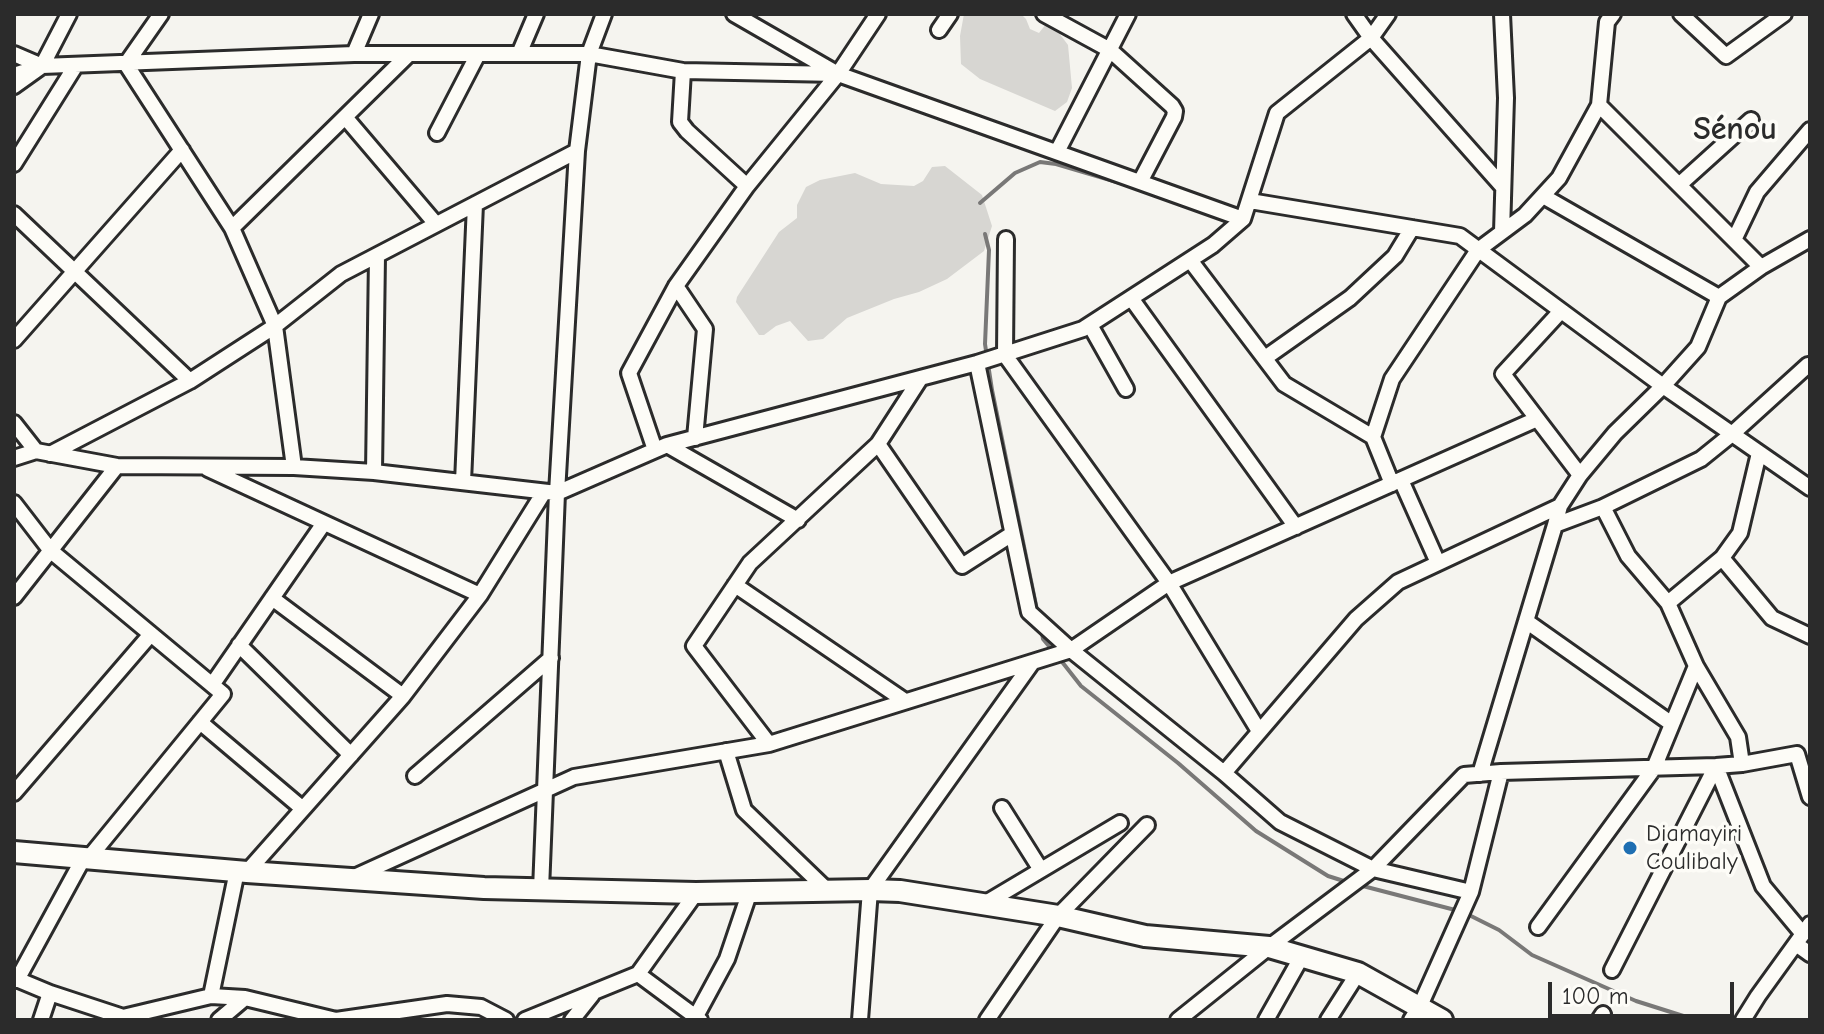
<!DOCTYPE html>
<meta charset="utf-8">
<style>
body{margin:0}
#map{position:relative;width:1824px;height:1034px;overflow:hidden;background:#f5f4ef;font-family:"Comic Neue",sans-serif}
canvas{display:block}
.frame{position:absolute;inset:0;border:16px solid #2b2b2b;pointer-events:none}
.scale{position:absolute;left:1548px;top:982px;width:186px;height:36px;box-sizing:border-box;border:4px solid #2b2b2b;border-top:0;padding-left:10px;font-size:24px;line-height:28px;white-space:nowrap;color:#2b2b2b;-webkit-text-stroke:6px #fdfcf7;paint-order:stroke}
</style>
<div id="map">
<canvas width="1824" height="1034"></canvas>
<div class="frame"></div>
<div class="scale">100 m</div>
</div>
<script>
const c = document.querySelector('canvas').getContext('2d');
c.lineJoin = 'round';
function paint(path, color) {
  c.fillStyle = color;
  c.fill(path, 'evenodd');
}
function poly(rows) {
  const path = new Path2D();
  for (const r of rows) {
    path.moveTo(r[0], r[1]);
    for (let i = 2; i < r.length; i += 2) path.lineTo(r[i], r[i + 1]);
  }
  return path;
}
function strokePath(path, color, width, dash) {
  c.strokeStyle = color;
  c.lineWidth = width;
  c.lineCap = dash ? 'butt' : 'round';
  c.setLineDash(dash || []);
  c.stroke(path);
}
function label(font, color, halo, rows, align = 'center') {
  c.font = font + ' "Comic Neue",sans-serif';
  c.lineWidth = 7;
  c.setLineDash([]);
  c.textBaseline = 'middle';
  c.strokeStyle = halo;
  c.fillStyle = color;
  for (const [text, x, y, turn = 0] of rows) {
    c.save();
    c.translate(x, y);
    c.rotate((+turn || 0) * Math.PI / 180);
    c.textAlign = isNaN(turn) ? turn : align;
    if (halo) c.strokeText(text, 0, 0);
    c.fillText(text, 0, 0);
    c.restore();
  }
}
paint(poly([
 [964,14,985,14,987,16,991,14,1021,14,1026,19,1030,29,1039,33,1046,24,1053,25,1068,45,1072,88,1067,102,1055,111,980,79,961,64,960,36],
 [945,166,982,195,992,226,984,251,947,279,919,292,894,299,847,318,823,339,808,341,790,321,776,326,764,335,759,335,736,302,737,297,779,232,797,218,797,205,806,187,820,180,855,173,881,184,914,186,923,181,932,167]
]), '#d7d6d2');
strokePath(poly([
 [980,203,1015,173,1040,162,1056,164,1137,188],
 [985,234,989,250,985,344,992,390,1038,615],
 [1041,628,1043,639,1053,651],
 [1059,658,1081,686,1178,763,1256,831,1328,876,1350,883],
 [1359,885,1459,911],
 [1467,914,1499,930,1532,955,1636,1001,1696,1020]
]), '#797877', 4);
const street = poly([
 [161,14,126,64,232,228,275,326,294,467],
 [734,14,838,74,1243,219],
 [1044,14,1110,50,1172,106,1175,111,1174,117,1140,182],
 [1354,14,1371,38,1503,187],
 [1681,14,1726,56,1784,14],
 [939,30,950,14],
 [14,54,42,66],
 [354,54,371,14],
 [519,54,536,14],
 [683,71,680,122,687,131,747,186],
 [14,75,42,66,354,54,589,54,683,71,838,74],
 [14,86,42,66,69,14],
 [1599,105,1761,267],
 [345,117,436,224],
 [437,133,478,54],
 [1057,152,1128,14],
 [14,164,76,65],
 [1679,185,1751,120],
 [1543,196,1719,297],
 [1250,201,1460,236,1663,386,1810,488],
 [14,214,190,381],
 [232,228,409,54],
 [1502,232,1506,98,1502,14],
 [1006,239,1005,355,1169,583,1259,731],
 [1734,240,1757,192,1810,130],
 [1190,260,1284,384,1373,437,1392,484],
 [676,286,705,329,695,438],
 [1131,298,1296,527],
 [1561,311,1503,374,1580,475],
 [1090,325,1126,389],
 [14,340,182,150],
 [1265,358,1350,298,1395,256,1412,228],
 [977,363,1029,612,1071,650,1224,773,1280,822,1373,869,1471,892],
 [14,423,36,451],
 [1373,437,1392,379,1478,250,1525,215,1559,178,1599,105,1607,22,1613,14],
 [878,444,962,566,1012,534],
 [667,445,798,520],
 [655,450,629,373,676,286,747,186,838,74,878,14],
 [50,454,190,381,275,326,341,274,577,151],
 [14,458,36,451,117,466,294,467,374,472,557,493,667,445,977,363,1083,329,1213,245,1243,219,1277,113,1371,38,1388,14],
 [208,469,480,595],
 [374,472,377,256],
 [1401,480,1438,563],
 [463,482,475,204],
 [14,503,51,551,223,694,88,859],
 [1603,507,1628,556,1668,603,1696,666,1738,737,1742,764],
 [1555,525,1603,507,1701,459,1732,434,1808,365,1810,368],
 [1722,558,1772,618,1810,636],
 [735,585,905,701],
 [14,597,117,466],
 [272,598,403,696],
 [1668,603,1722,558,1740,533,1759,453],
 [1526,621,1672,724],
 [239,645,351,755],
 [212,685,324,523],
 [200,722,303,809],
 [769,744,694,646,750,563,878,444,920,379],
 [726,751,744,810,827,890],
 [1716,766,1763,886,1803,934],
 [1224,773,1356,619,1398,582,1560,506],
 [1480,774,1555,525,1560,506,1580,475,1615,433,1663,386,1698,347,1719,297,1761,267,1810,239],
 [415,776,551,658],
 [14,793,151,634],
 [1002,808,1041,870],
 [247,872,403,696,480,595,544,492],
 [354,877,574,777,769,744,1071,650,1169,583,1537,419],
 [541,890,557,493,577,151,589,54,604,14],
 [984,904,1120,823],
 [1538,927,1654,768,1696,666],
 [1796,944,1810,954],
 [1612,970,1716,766],
 [638,974,700,1020],
 [14,978,50,993,123,1017,211,996,245,998,336,1020,447,1004,481,1007,506,1020],
 [17,980,83,859],
 [211,996,237,871],
 [41,1020,50,993],
 [219,1020,245,998],
 [525,1020,638,974,696,893],
 [572,1020,592,995],
 [694,1020,727,959,750,891],
 [860,1020,870,890,1032,663],
 [987,1020,1058,916,1147,825],
 [1178,1020,1269,947,1373,869,1464,775,1501,772,1716,766,1742,764,1797,754,1810,797],
 [1266,1020,1302,956],
 [1328,1020,1358,973],
 [1411,1020,1420,1006,1471,892,1501,772],
 [1599,1020,1603,1014],
 [1743,1020,1758,996,1810,924]
]);
const secondary = poly([
 [14,852,247,872,484,888,696,893,870,890,900,891,1058,916,1145,936,1269,947,1358,973,1442,1020]
]);
strokePath(street, '#2b2b2b', 20);
strokePath(secondary, '#2b2b2b', 26);
strokePath(street, '#fdfcf7', 14);
strokePath(secondary, '#fdfcf7', 20);
for (const [x, y, r, color] of [
 [1630,848,8,"#1f6fb2"]
]) {
  const dot = new Path2D();
  dot.arc(x, y, r, 0, 2 * Math.PI);
  c.fillStyle = color;
  c.fill(dot);
  strokePath(dot, '#fdfcf7', 3);
}
label('24px', '#2b2b2b', '#fdfcf7', [
 ["Diamayiri",1646,834],
 ["Coulibaly",1646,862]
], 'left');
label('bold 32px', '#2b2b2b', '#fdfcf7', [
 ["Sénou",1735,130]
]);
</script>
